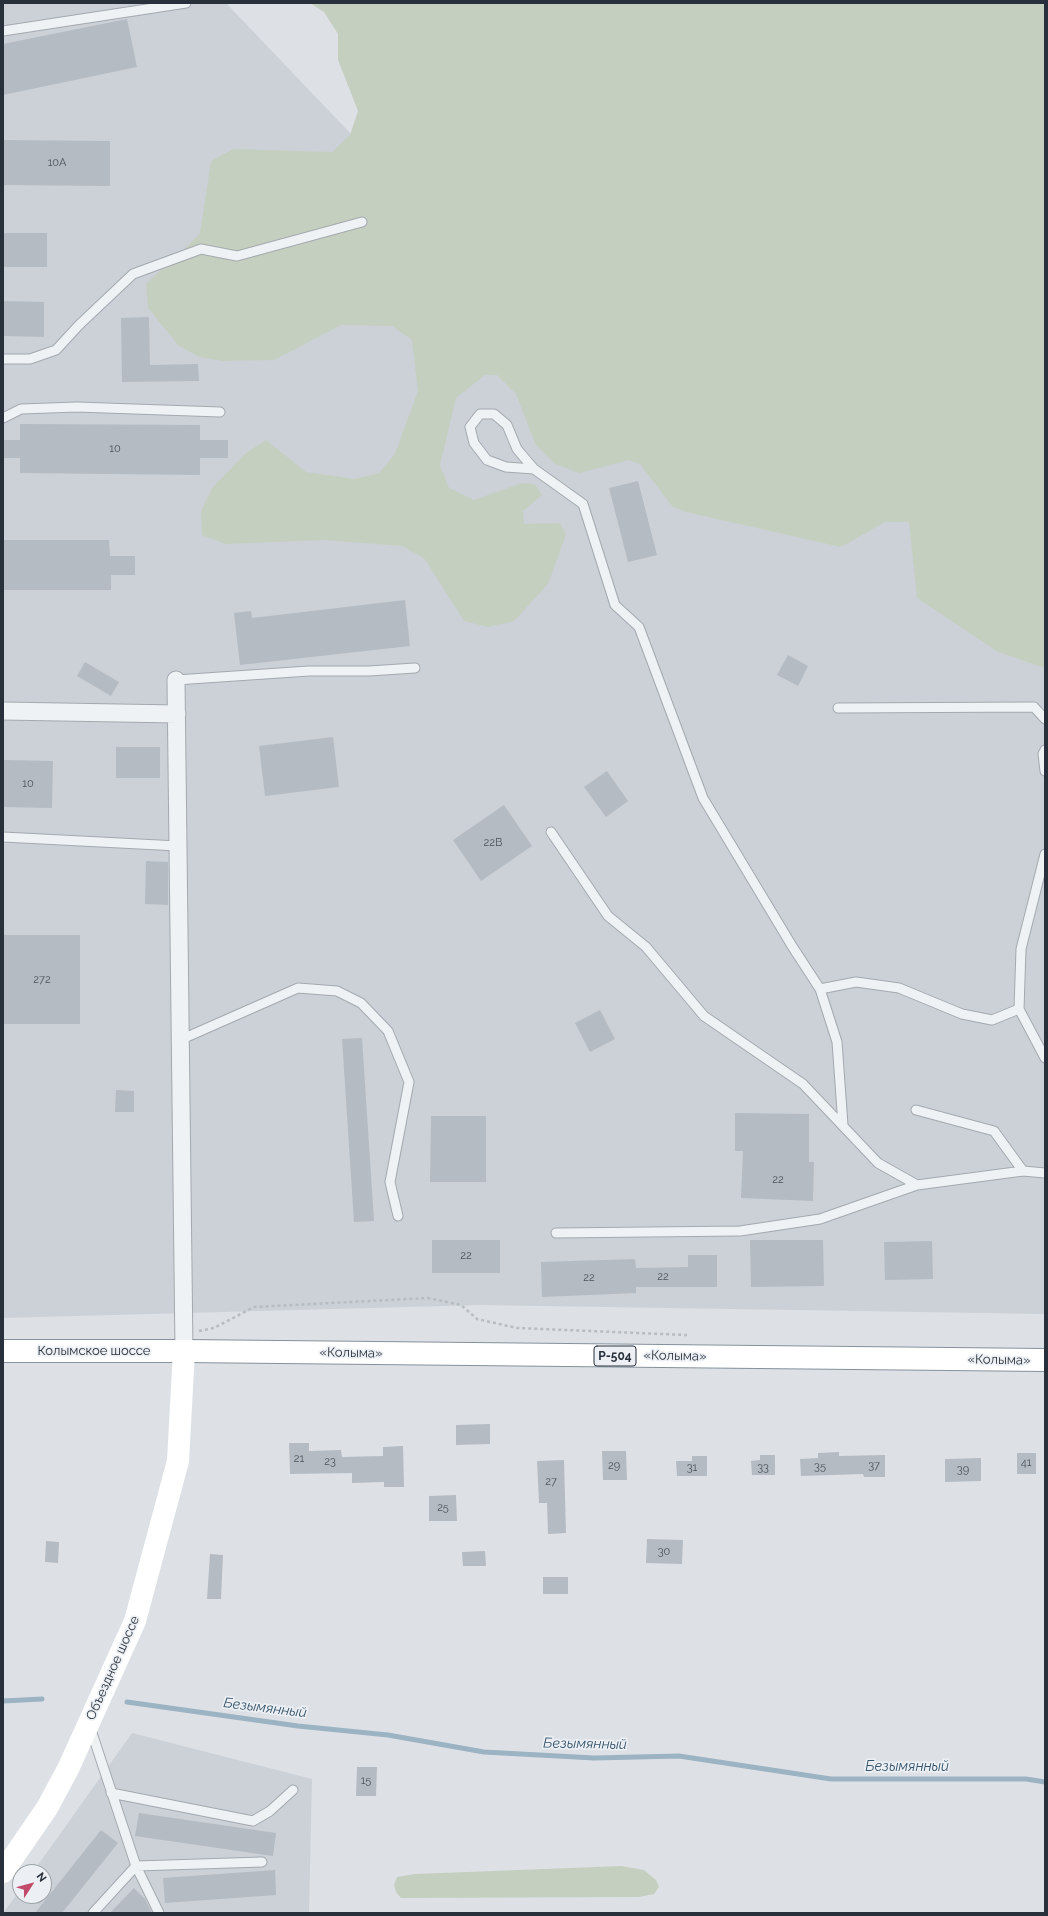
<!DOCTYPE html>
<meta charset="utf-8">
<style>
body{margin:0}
#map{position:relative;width:1048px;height:1916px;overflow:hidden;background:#dde1e6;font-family:Raleway,sans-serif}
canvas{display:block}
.frame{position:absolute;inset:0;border:4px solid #28313b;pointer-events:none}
.north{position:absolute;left:12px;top:1864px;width:40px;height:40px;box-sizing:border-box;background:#ecf0f4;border:1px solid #9ea4aa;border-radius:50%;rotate:54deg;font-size:11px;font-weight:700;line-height:16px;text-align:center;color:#28313b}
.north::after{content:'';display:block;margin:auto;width:14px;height:18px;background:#c24b6b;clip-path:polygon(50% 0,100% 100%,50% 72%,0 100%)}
</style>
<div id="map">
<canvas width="1048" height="1916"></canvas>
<div class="frame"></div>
<div class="north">N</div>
</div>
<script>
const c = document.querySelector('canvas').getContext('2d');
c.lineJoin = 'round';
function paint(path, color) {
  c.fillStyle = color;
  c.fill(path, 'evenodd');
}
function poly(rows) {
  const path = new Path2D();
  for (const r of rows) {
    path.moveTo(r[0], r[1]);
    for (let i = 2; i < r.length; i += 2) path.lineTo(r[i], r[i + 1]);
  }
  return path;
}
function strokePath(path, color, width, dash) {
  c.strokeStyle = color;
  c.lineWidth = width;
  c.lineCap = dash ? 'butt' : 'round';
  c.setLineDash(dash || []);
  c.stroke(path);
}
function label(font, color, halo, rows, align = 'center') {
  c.font = font + ' Raleway,sans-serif';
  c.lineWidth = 3.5;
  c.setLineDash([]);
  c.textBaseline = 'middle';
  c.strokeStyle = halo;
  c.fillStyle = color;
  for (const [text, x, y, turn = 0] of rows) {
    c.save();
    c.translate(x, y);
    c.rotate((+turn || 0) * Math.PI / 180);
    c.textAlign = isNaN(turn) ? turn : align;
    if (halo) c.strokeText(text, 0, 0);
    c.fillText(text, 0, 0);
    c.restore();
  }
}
paint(poly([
 [3,3,226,3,413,199,1045,491,1045,1314,480,1305,3,1318],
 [132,1733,312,1779,309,1913,3,1913,20,1890,20,1896,44,1896,44,1872,33,1872]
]), '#cbd1d7');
paint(poly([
 [310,3,1045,3,1045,668,998,652,917,598,909,522,885,522,841,547,686,512,672,506,640,464,629,460,579,473,555,464,536,445,516,394,497,375,485,375,456,398,440,465,449,488,474,500,522,483,535,484,542,495,523,511,524,524,560,523,566,535,548,584,514,621,488,627,464,621,424,558,402,546,325,540,225,544,202,535,201,511,212,488,246,453,266,440,306,472,355,479,379,473,395,454,418,391,412,340,392,326,341,325,274,360,224,361,199,357,178,345,148,308,146,284,200,234,211,161,233,149,332,152,350,135,358,111,338,60,338,34,324,12],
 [621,1866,644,1870,656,1880,659,1887,654,1894,639,1897,401,1898,396,1892,394,1885,397,1877,415,1874]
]), '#c5cfbf');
strokePath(poly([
 [3,1701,42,1699],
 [127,1702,298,1726,388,1735,484,1752,594,1758,679,1756,831,1779,1026,1779,1045,1782]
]), '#9bb3c3', 5);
paint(poly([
 [127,19,137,67,3,95,3,44],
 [3,140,110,141,110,186,3,185],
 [3,233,47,233,47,267,3,267],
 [3,301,44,302,44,337,3,336],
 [149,317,150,365,198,364,199,381,122,382,121,318],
 [20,424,200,425,200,440,228,440,228,458,200,458,200,475,20,473,20,458,3,458,3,440,20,440],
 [638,481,657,555,628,562,609,488],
 [3,540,109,540,110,556,135,556,135,575,111,575,111,590,3,590],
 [405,600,410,646,240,665,234,613,251,611,252,618],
 [788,655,808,666,798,686,777,675],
 [85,662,119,682,111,696,77,676],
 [333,737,339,787,265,796,259,746],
 [116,747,160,747,160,778,116,778],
 [3,760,53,761,52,808,3,807],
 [607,771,628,801,606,817,584,787],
 [504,805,532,846,481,881,453,840],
 [146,861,168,862,168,905,145,904],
 [3,935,80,935,80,1024,3,1024],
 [600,1010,615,1039,590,1052,575,1023],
 [362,1038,374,1221,354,1222,342,1039],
 [116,1090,134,1091,134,1112,115,1112],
 [735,1113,809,1114,809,1162,814,1162,813,1201,741,1198,743,1151,735,1151],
 [431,1116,486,1116,486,1182,430,1182],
 [432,1240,500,1240,500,1273,432,1273],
 [750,1240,823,1240,824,1286,751,1287],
 [932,1241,933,1279,885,1280,884,1242],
 [688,1255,717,1255,717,1287,636,1287,636,1293,542,1297,541,1262,635,1259,636,1268,688,1267],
 [490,1424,490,1444,456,1445,456,1425],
 [289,1443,309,1443,309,1451,341,1450,342,1457,383,1456,383,1447,403,1446,404,1487,384,1487,384,1482,352,1483,352,1473,290,1474],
 [602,1451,626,1451,627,1480,603,1480],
 [839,1452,839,1456,885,1455,885,1477,864,1477,863,1474,801,1476,800,1459,818,1458,818,1453],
 [1017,1453,1036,1453,1036,1474,1017,1474],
 [760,1455,775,1455,775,1475,752,1475,751,1461,760,1460],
 [692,1456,707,1456,707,1476,677,1476,676,1461,692,1461],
 [981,1458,981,1481,945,1482,945,1459],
 [564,1460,566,1533,548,1534,547,1503,539,1503,537,1461],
 [456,1495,457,1521,429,1521,429,1496],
 [647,1539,683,1540,682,1564,646,1563],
 [46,1541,59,1542,58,1563,45,1562],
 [485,1551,486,1566,463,1566,462,1552],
 [210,1554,223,1555,221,1599,207,1599],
 [543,1577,568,1577,568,1594,543,1594],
 [357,1767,377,1767,376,1796,356,1796],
 [139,1813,276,1833,273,1856,135,1836],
 [101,1830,118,1843,62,1913,35,1913],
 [275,1870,276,1895,165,1903,163,1878],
 [134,1888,145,1899,152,1913,110,1913]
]), '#b5bbc2');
const lane = poly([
 [3,31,186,3],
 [3,359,30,359,56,350,79,325,133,274,201,249,237,256,362,222],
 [3,418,21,409,77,407,220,412],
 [534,469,506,467,487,460,474,443,470,427,480,414,494,414,507,425,517,449,534,469,583,504,615,605,639,627,703,798,792,946,820,989,837,1042,843,1125],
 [176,680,309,671,369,671,415,668],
 [838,708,1034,707,1045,719],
 [1045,750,1043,754,1045,771],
 [551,832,608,916,646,947,704,1016,803,1084,878,1163,917,1185,1023,1171,1045,1173],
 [3,837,178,846],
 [1045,854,1021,949,1019,1009,1045,1058],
 [820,989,856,982,899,988,962,1014,992,1020,1019,1009],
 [180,1040,298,988,337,991,361,1003,388,1031,409,1082,390,1182,398,1216],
 [916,1110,994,1131,1023,1171],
 [556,1233,740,1231,820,1219,917,1185],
 [90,1727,136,1866,159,1913],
 [111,1793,253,1821,270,1811,293,1790],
 [93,1913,136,1866,262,1862]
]);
const street = poly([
 [176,680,184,1351],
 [3,711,177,714]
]);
const highway = poly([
 [3,1351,184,1351,1045,1360]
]);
strokePath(lane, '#a3a9af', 11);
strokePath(street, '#a3a9af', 19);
strokePath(highway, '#86919b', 24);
strokePath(poly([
 [199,1331,214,1328,254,1307,428,1298,461,1305,477,1319,517,1328,687,1335]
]), '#b7bcc0', 2.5, [3, 3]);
strokePath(lane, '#eff2f4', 9);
strokePath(street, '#eff2f4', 17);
strokePath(poly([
 [3,1872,47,1808,68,1769,135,1621,178,1461,184,1351]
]), '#fff', 22);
strokePath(highway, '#fff', 22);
label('11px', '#4b545d', null, [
 ["10А",57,163],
 ["10",115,449],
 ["10",28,784],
 ["22В",493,843],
 ["272",42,980],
 ["22",778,1180],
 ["22",466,1256],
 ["22",663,1277],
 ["22",589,1278],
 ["21",299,1459],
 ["23",330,1462],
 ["41",1026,1463],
 ["29",614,1466],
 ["37",874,1466],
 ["35",820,1467],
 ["31",692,1468],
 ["33",763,1468],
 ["39",963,1470],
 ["27",551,1482],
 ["25",443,1508],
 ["30",664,1552],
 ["15",366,1781]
]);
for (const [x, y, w] of [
 [615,1356,42]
]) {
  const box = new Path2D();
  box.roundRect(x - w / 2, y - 10, w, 20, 3);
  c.fillStyle = '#ecf0f4';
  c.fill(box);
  strokePath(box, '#28313b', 1);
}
label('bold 12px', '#28313b', null, [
 ["Р-504",615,1356]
]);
label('13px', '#28313b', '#ecf0f4', [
 ["Колымское шоссе",94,1351],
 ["«Колыма»",351,1353,1],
 ["«Колыма»",675,1356,1],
 ["«Колыма»",999,1360,1],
 ["Объездное шоссе",113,1668,-66]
]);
label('italic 14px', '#36546b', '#ecf0f4', [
 ["Безымянный",265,1708,7],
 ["Безымянный",585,1744,1],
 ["Безымянный",907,1767]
]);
</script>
